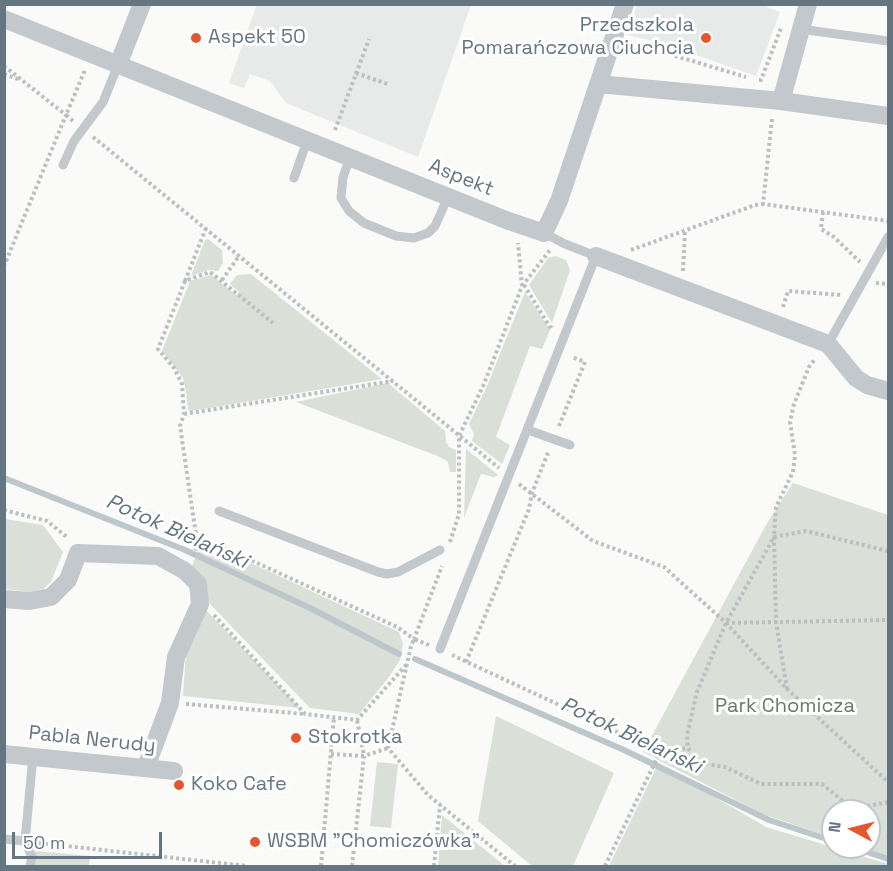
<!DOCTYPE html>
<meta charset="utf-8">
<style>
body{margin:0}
#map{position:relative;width:893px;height:871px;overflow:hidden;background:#fafaf8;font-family:"Space Grotesk",sans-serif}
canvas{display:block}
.frame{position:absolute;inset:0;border:6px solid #657683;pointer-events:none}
.north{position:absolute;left:821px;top:799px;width:60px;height:60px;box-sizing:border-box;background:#fff;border:2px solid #c1c8cd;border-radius:50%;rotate:277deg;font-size:16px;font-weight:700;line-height:24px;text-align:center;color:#657683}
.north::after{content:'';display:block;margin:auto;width:21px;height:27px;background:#e4572e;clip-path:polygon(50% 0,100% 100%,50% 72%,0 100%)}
.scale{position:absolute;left:12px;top:832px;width:150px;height:27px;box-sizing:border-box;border:3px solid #657683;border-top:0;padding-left:8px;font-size:18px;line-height:21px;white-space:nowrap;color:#657683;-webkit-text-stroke:4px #fff;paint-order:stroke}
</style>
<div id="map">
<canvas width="893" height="871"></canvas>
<div class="frame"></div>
<div class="north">N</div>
<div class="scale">50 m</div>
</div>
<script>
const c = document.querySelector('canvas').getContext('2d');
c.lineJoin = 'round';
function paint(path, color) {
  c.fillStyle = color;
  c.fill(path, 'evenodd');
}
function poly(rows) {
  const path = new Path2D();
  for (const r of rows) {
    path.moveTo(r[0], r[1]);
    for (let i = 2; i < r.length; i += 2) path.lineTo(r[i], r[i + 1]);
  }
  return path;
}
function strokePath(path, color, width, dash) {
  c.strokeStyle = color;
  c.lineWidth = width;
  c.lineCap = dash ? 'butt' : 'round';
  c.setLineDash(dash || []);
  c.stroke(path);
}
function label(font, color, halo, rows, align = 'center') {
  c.font = font + ' "Space Grotesk",sans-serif';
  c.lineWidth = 6;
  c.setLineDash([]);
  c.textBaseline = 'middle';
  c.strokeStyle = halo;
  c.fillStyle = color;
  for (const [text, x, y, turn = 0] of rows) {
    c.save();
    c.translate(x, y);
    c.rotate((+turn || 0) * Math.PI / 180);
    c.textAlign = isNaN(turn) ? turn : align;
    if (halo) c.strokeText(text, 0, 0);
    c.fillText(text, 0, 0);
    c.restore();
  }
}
paint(poly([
 [257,4,471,5,418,157,286,103,270,81,259,77,250,74,244,88,229,83],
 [760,4,780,12,756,76,662,43,627,35,637,5]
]), '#e8e9e9');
paint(poly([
 [208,239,222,250,223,263,218,271,209,270,191,276,205,240],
 [555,256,566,260,570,270,552,323,529,285,548,258],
 [251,274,382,379,191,411,188,410,186,391,183,378,162,351,190,281,211,275,236,295,239,292,230,284,237,275],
 [525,292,550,330,542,349,530,346,496,437,510,445,502,464,472,441,474,434,469,424,487,386],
 [388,383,445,431,446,442,449,447,456,450,456,472,450,472,448,462,440,457,296,402],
 [466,449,498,475,494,477,481,474,464,518],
 [793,483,888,515,888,857,860,847,869,847,869,811,833,811,833,838,763,814,643,752,766,525],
 [5,519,43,525,63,552,51,582,43,589,29,592,5,589],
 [206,542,399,632,403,644,400,660,389,677,359,714,310,708,207,601,191,568,200,546],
 [206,610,300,708,183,696,186,651],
 [496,716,614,773,573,866,532,866,478,821],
 [377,762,398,764,391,828,370,826],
 [658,764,766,827,888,864,888,866,609,866],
 [442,815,505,866,438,866],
 [35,851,90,856,89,866,33,866]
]), '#dadfd7');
strokePath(poly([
 [4,478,185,550,310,608,399,654],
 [415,659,624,750,769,820,833,841],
 [852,847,888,859]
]), '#bbc7cb', 6);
strokePath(poly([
 [629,42,746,77],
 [4,66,66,115,4,266],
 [356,73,390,85],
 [4,74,18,79],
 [759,80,761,80,781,28],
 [772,119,763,204,888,221],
 [73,121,66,115,85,70],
 [335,130,369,39],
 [93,137,499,468],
 [823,212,821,229,834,237,860,262],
 [206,228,185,281,210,272,273,323],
 [631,250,755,205,763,204],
 [683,271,685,230],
 [222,280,239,256],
 [185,281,158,349,174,368,182,384,184,414,180,426,196,535,397,627,414,639,442,566],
 [876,283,888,284],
 [524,285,551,329,552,326],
 [522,286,550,250],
 [783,307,788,291,842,295],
 [184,414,393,381],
 [559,426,585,362,572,357,572,356],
 [519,484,593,541,664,567,726,623,787,689,888,782],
 [4,510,47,521,68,538],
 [450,542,459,514,459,436,484,384,522,286,518,243],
 [888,551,806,531,774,537,726,623,697,692,687,735,688,748,694,757,702,763,725,767,761,784,822,784,849,806,858,808,888,802],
 [193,556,201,537],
 [214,615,305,714,357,720,406,665],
 [726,623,888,620],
 [429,645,414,639,411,646,388,748,428,795,515,866],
 [452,655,660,752,688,748],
 [466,662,529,509,532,493,549,450],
 [787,689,776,622,774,537,776,507,793,472,795,455,790,422,794,404,809,367,815,359],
 [186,704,304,714],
 [331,754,364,756,357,720],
 [39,843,247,866],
 [321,866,334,717],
 [352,866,364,756,388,748],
 [434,866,440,805],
 [605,866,660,752]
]), '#bbbfc2', 4, [3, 3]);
strokePath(poly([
 [800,29,888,41],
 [350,158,343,177,341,198,349,211,364,223,396,236,414,238,428,233,435,226,448,197],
 [63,165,74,141,103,102,118,65],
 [294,178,307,141],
 [828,344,888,237],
 [528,430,570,445],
 [219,511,378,572,387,574,398,572,440,550],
 [440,649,596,256,565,244,544,233],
 [4,839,25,841],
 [30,866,32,857,25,841,33,756]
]), '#c3c8cc', 9);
strokePath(poly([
 [4,19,506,220,544,233,559,201,625,4],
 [118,65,142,4],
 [598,84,781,101,888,116],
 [781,101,808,4],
 [596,256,828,344,856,378,867,385,888,391],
 [4,599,29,601,51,597,68,580,78,553,158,556,185,571,198,584,200,604,176,657,170,703,146,767],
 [4,754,174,771]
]), '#c3c8cc', 18);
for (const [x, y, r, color] of [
 [196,38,6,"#e4572e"],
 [706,38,6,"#e4572e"],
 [296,738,6,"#e4572e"],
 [179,785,6,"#e4572e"],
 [255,842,6,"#e4572e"]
]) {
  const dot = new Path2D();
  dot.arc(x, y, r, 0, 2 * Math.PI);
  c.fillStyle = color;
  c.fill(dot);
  strokePath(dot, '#fff', 2);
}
label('20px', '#657683', '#fff', [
 ["Przedszkola",694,26,"right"],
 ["Pomarańczowa Ciuchcia",694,49,"right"],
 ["Aspekt 50",208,38],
 ["Stokrotka",308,738],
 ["Koko Cafe",191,785],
 ["WSBM \"Chomiczówka\"",267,842]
], 'left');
label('20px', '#657683', '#fff', [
 ["Aspekt",461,178,22],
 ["Pabla Nerudy",92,740,6]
]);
label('20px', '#687a64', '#fff', [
 ["Park Chomicza",785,707]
]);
label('italic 21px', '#60757c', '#fff', [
 ["Potok Bielański",177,532,24],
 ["Potok Bielański",631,736,25]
]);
</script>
